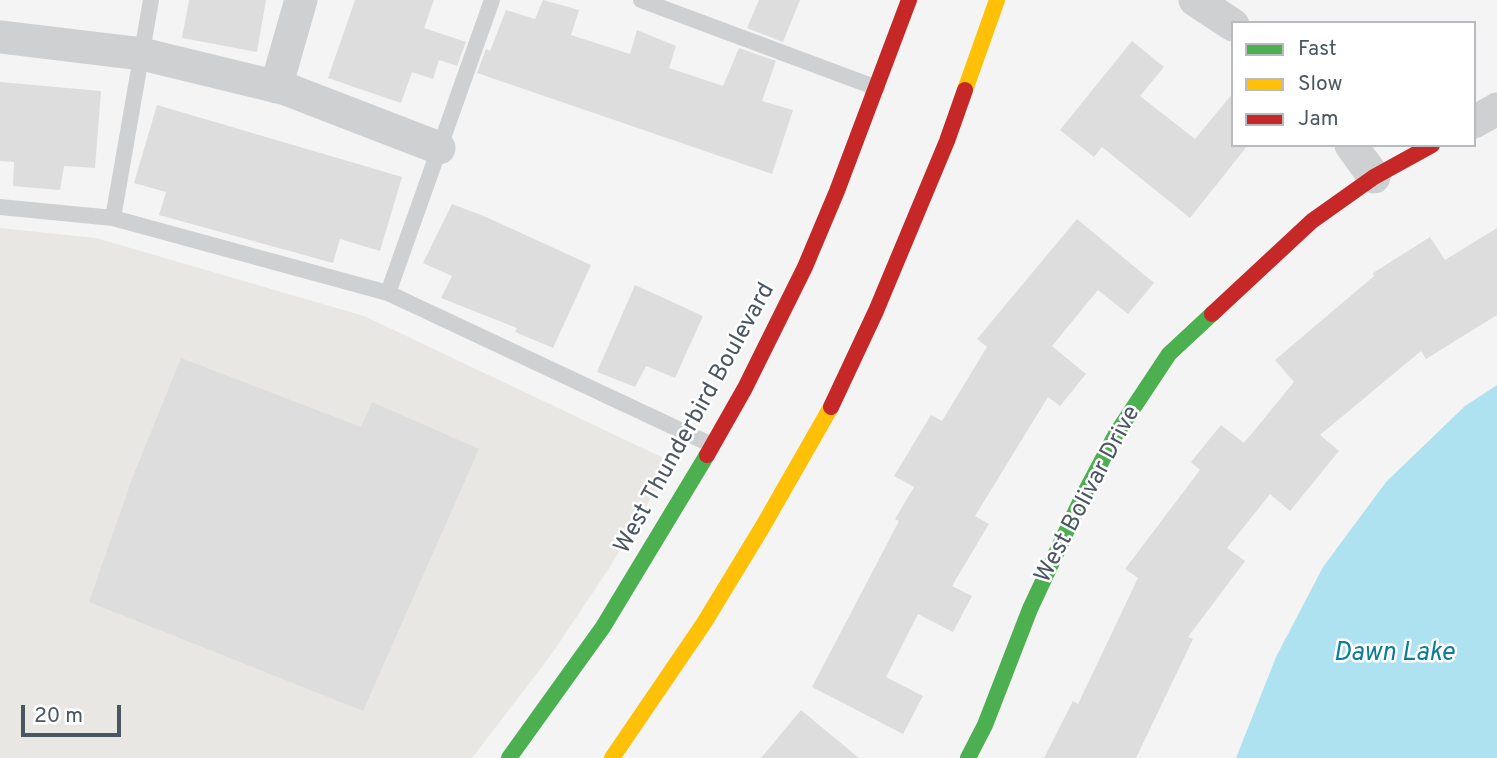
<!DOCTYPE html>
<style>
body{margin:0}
#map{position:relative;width:1497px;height:758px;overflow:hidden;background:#f4f4f4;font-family:Overpass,sans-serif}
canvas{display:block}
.legend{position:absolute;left:1231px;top:21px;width:245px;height:126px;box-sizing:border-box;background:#fff;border:2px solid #b7bbc0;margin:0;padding:9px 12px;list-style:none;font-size:21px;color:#4a5661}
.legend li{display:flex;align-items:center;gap:14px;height:35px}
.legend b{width:35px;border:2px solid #b7bbc0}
.scale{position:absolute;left:21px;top:705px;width:100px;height:32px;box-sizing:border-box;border:4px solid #4a5661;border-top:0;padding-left:9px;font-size:21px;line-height:24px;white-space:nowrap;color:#4a5661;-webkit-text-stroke:5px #fff;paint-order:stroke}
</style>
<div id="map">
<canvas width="1497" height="758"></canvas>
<ul class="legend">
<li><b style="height:9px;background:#4caf50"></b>Fast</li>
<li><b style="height:9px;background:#ffc107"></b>Slow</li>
<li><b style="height:9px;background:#c62828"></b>Jam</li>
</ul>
<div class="scale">20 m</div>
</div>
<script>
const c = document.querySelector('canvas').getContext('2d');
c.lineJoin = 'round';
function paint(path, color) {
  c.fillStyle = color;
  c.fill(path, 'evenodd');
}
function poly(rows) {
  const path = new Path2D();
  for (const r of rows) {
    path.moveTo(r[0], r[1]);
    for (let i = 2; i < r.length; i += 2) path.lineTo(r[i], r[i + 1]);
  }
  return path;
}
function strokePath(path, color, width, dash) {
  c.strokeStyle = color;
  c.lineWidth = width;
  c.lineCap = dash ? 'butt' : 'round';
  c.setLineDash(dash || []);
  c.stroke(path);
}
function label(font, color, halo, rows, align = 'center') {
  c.font = font + ' Overpass,sans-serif';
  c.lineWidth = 5;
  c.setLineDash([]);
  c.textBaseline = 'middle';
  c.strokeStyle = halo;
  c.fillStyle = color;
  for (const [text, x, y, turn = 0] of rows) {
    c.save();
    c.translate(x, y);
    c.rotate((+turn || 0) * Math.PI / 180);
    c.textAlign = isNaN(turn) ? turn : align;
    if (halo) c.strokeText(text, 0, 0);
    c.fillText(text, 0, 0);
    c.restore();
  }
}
paint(poly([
 [0,228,96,238,364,316,672,462,610,567,551,655,472,758,0,758]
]), '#e8e7e3');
paint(poly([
 [1497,385,1497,758,1236,758,1276,657,1323,567,1386,482,1465,406]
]), '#aee2f0');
paint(poly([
 [189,0,266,0,257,52,182,38],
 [355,0,434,0,424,28,466,42,457,66,439,60,433,79,412,72,401,103,328,78],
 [543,0,579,10,571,35,630,54,637,30,676,46,669,68,723,86,739,48,776,61,762,101,793,110,772,174,477,73,486,49,490,51,506,10,535,19],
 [759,0,800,0,783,42,747,28],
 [1132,41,1164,67,1140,96,1195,139,1233,93,1233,145,1248,145,1190,218,1102,147,1094,157,1060,130],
 [0,82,101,91,95,168,64,166,60,190,13,186,14,162,0,161],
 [157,105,402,177,380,251,340,239,333,263,159,215,166,192,134,183],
 [452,204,486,217,591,265,553,348,515,332,517,328,441,298,452,276,423,263],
 [1077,219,1154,283,1128,314,1098,290,1052,346,1086,374,1060,406,1048,397,975,516,989,524,952,586,972,596,953,632,918,614,886,677,923,696,903,734,812,687,899,521,895,519,914,487,894,476,931,415,942,421,987,347,977,339],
 [1497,228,1497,315,1426,359,1421,351,1320,435,1339,451,1290,511,1270,494,1227,548,1245,561,1188,637,1193,639,1136,758,1044,758,1073,701,1078,704,1138,578,1125,569,1200,470,1191,462,1221,425,1244,443,1294,382,1275,360,1374,276,1373,273,1430,237,1445,260],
 [635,285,703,316,675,378,646,366,635,387,597,372],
 [181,358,361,427,372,402,479,449,363,711,89,602,132,479],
 [801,710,859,758,761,758]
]), '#ddddde');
strokePath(poly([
 [641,0,877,88],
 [0,207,113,218,151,0],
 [113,218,388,293,712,445],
 [388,293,492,0]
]), '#ced0d2', 16);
strokePath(poly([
 [1195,0,1233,25],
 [0,37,142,54,286,89,439,148],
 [276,87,301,0],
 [1474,122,1497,109],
 [1351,145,1374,177]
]), '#ced0d2', 33);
strokePath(poly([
 [509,758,603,627,707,455],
 [968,758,985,725,1030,609,1081,500,1116,434,1169,354,1212,314]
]), '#4caf50', 16);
strokePath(poly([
 [965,90,997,0],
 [612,758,704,623,763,526,831,407]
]), '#ffc107', 16);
strokePath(poly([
 [1212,314,1312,221,1374,177,1432,145],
 [831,407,876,311,947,141,965,90],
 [707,455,745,388,805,267,837,191,909,0]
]), '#c62828', 16);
label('24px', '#4a5661', '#fff', [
 ["West Thunderbird Boulevard",696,419,-61],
 ["West Bolivar Drive",1089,495,-62]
]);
label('italic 26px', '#0c7c9b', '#fff', [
 ["Dawn Lake",1394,655]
]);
</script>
